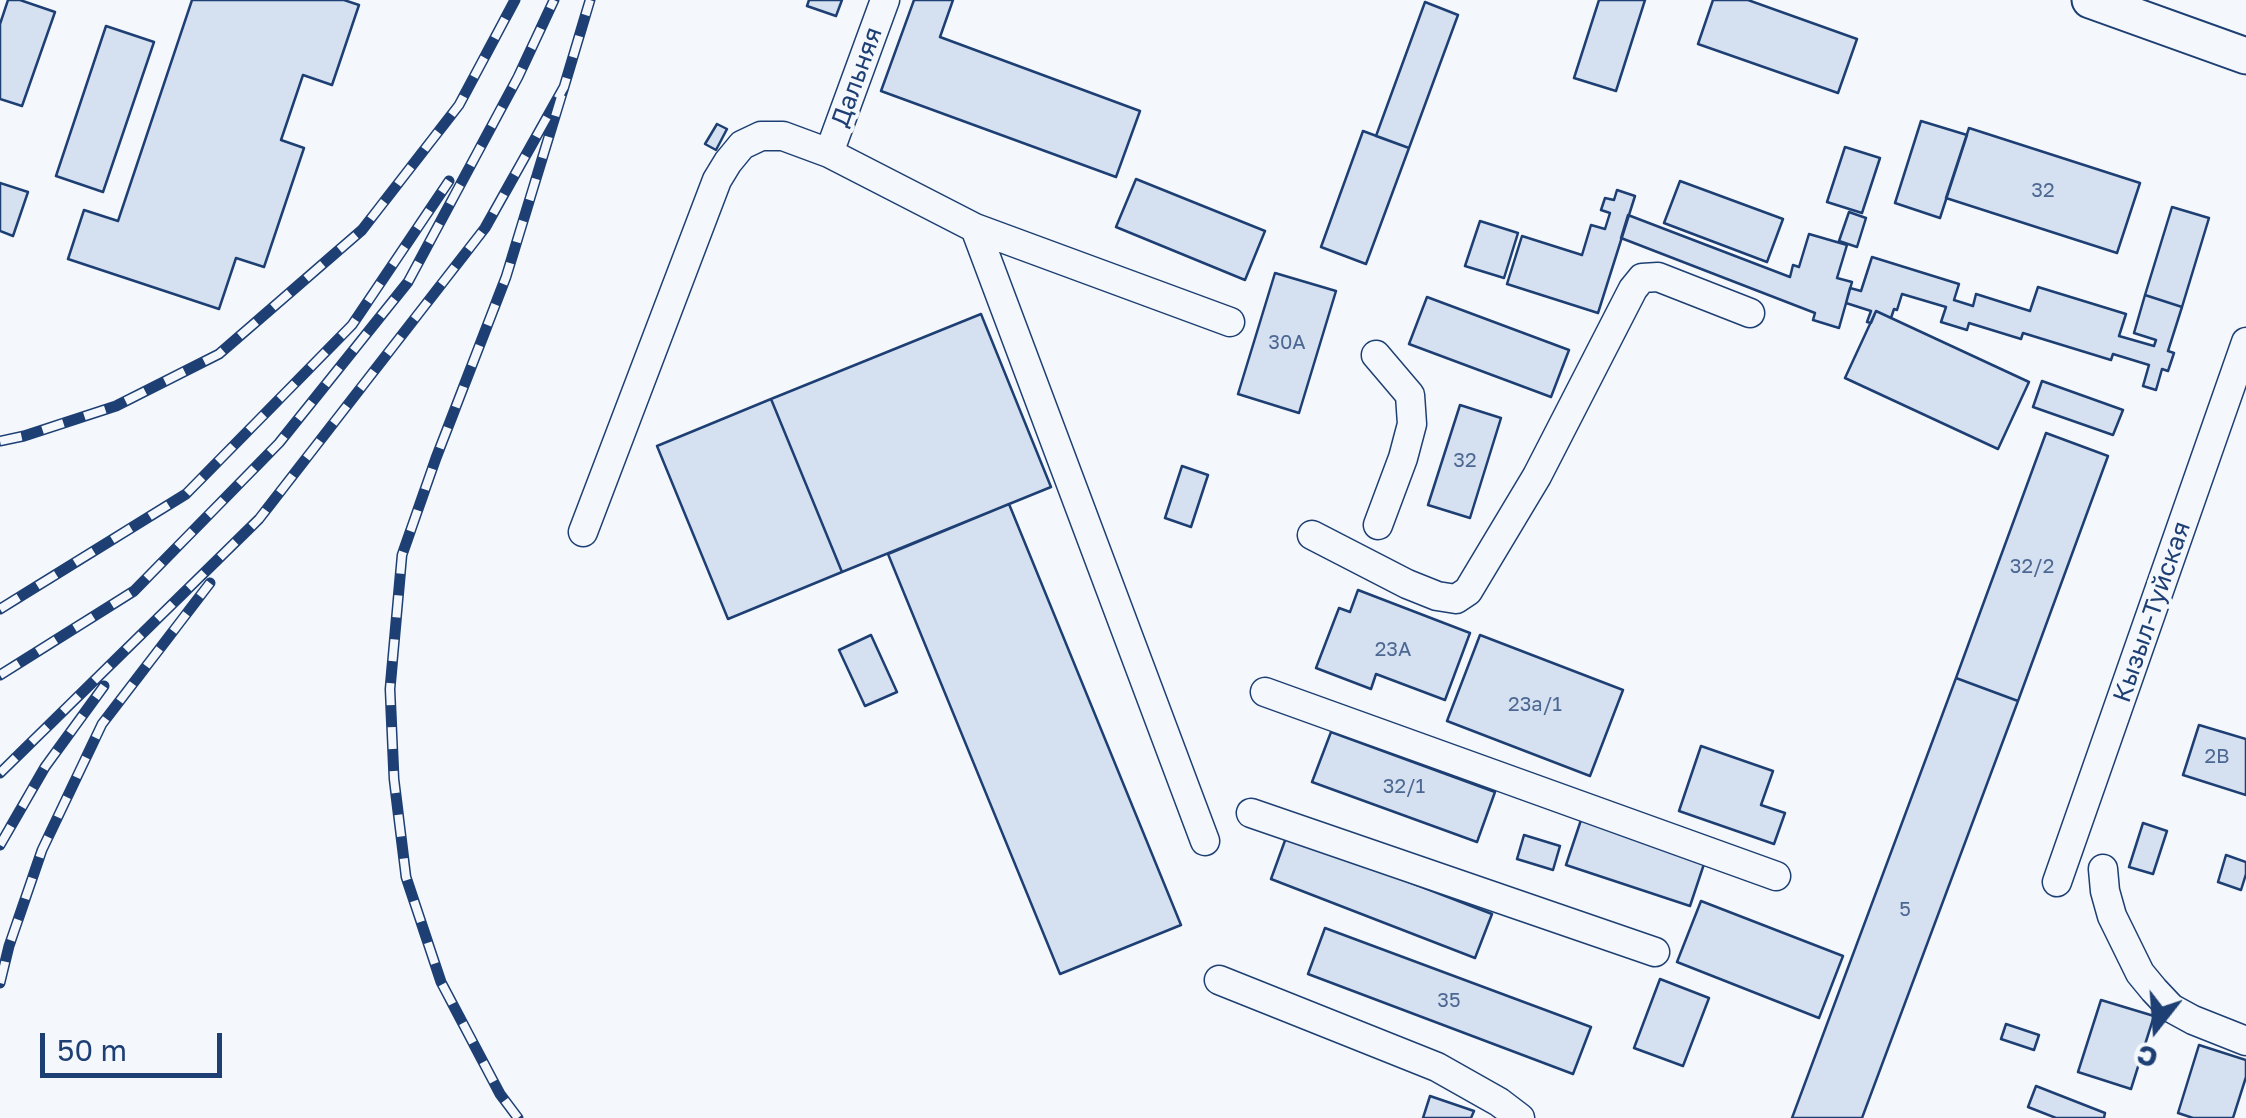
<!DOCTYPE html>
<meta charset="utf-8">
<style>
body{margin:0}
#map{position:relative;width:2246px;height:1118px;overflow:hidden;background:#f4f7fb;font-family:"Golos Text",sans-serif}
canvas{display:block}
.north{position:absolute;left:2106px;top:978px;width:100px;height:100px;-webkit-text-stroke:8px #f4f7fb;paint-order:stroke;rotate:197deg;font-size:28px;font-weight:700;line-height:40px;text-align:center;color:#1d3f73}
.north::after{content:'';display:block;margin:auto;width:35px;height:45px;background:#1d3f73;clip-path:polygon(50% 0,100% 100%,50% 72%,0 100%)}
.scale{position:absolute;left:40px;top:1033px;width:182px;height:45px;box-sizing:border-box;border:5px solid #1d3f73;border-top:0;padding-left:12px;font-size:30px;line-height:35px;white-space:nowrap;color:#1d3f73;-webkit-text-stroke:8px #f4f7fb;paint-order:stroke}
</style>
<div id="map">
<canvas width="2246" height="1118"></canvas>
<div class="north">С</div>
<div class="scale">50 m</div>
</div>
<script>
const c = document.querySelector('canvas').getContext('2d');
c.lineJoin = 'round';
function paint(path, color) {
  c.fillStyle = color;
  c.fill(path, 'evenodd');
}
function poly(rows) {
  const path = new Path2D();
  for (const r of rows) {
    path.moveTo(r[0], r[1]);
    for (let i = 2; i < r.length; i += 2) path.lineTo(r[i], r[i + 1]);
  }
  return path;
}
function strokePath(path, color, width, dash) {
  c.strokeStyle = color;
  c.lineWidth = width;
  c.lineCap = dash ? 'butt' : 'round';
  c.setLineDash(dash || []);
  c.stroke(path);
}
function label(font, color, halo, rows, align = 'center') {
  c.font = font + ' "Golos Text",sans-serif';
  c.lineWidth = 8;
  c.setLineDash([]);
  c.textBaseline = 'middle';
  c.strokeStyle = halo;
  c.fillStyle = color;
  for (const [text, x, y, turn = 0] of rows) {
    c.save();
    c.translate(x, y);
    c.rotate((+turn || 0) * Math.PI / 180);
    c.textAlign = isNaN(turn) ? turn : align;
    if (halo) c.strokeText(text, 0, 0);
    c.fillText(text, 0, 0);
    c.restore();
  }
}
const building = poly([
 [8,0,20,0,55,12,22,106,0,99,0,24,8,0],
 [192,0,344,0,359,5,332,85,303,75,281,140,304,148,264,267,236,258,219,309,68,259,84,210,118,221,192,0],
 [809,0,842,0,836,16,807,6,809,0],
 [914,0,953,0,940,37,1140,111,1116,177,881,91,914,0],
 [1599,0,1645,0,1616,91,1574,78,1599,0],
 [1713,0,1748,0,1857,39,1838,93,1698,44,1713,0],
 [1425,2,1458,15,1409,148,1376,136,1425,2],
 [106,26,154,42,103,192,56,176,106,26],
 [1921,121,1967,135,1940,218,1895,203,1921,121],
 [717,124,727,129,716,150,705,144,717,124],
 [1969,128,2140,183,2117,253,1946,198,1969,128],
 [1363,131,1409,148,1366,264,1321,247,1363,131],
 [1845,147,1880,158,1862,213,1827,202,1845,147],
 [1136,179,1265,231,1245,280,1116,227,1136,179],
 [1680,181,1783,219,1767,262,1664,223,1680,181],
 [0,183,28,192,13,236,0,231,0,183],
 [1617,190,1635,196,1598,313,1507,284,1522,236,1582,255,1591,225,1605,229,1610,213,1601,210,1605,198,1614,200,1617,190],
 [2172,207,2209,218,2182,307,2145,295,2172,207],
 [1849,212,1866,218,1857,247,1839,241,1849,212],
 [1628,215,1790,277,1793,265,1799,267,1809,234,1847,245,1837,278,1852,282,1839,328,1813,320,1815,313,1621,238,1628,215],
 [1480,221,1518,233,1504,278,1465,266,1480,221],
 [1872,257,1959,284,1954,300,1973,306,1976,294,2030,311,2038,287,2126,314,2119,336,2154,346,2156,340,2134,333,2145,295,2182,307,2168,351,2174,353,2168,371,2162,369,2156,390,2143,386,2149,365,2113,354,2111,360,2023,333,2021,339,1969,323,1967,330,1941,322,1946,307,1902,294,1897,310,1894,309,1891,318,1876,311,1871,323,1867,322,1871,311,1846,303,1850,288,1861,291,1872,257],
 [1275,273,1336,291,1299,413,1238,394,1275,273],
 [1427,297,1569,350,1551,397,1409,344,1427,297],
 [1876,311,2029,382,1998,449,1845,378,1876,311],
 [981,314,1051,487,842,572,771,399,981,314],
 [2042,381,2123,410,2113,435,2033,407,2042,381],
 [771,399,842,572,728,619,657,446,771,399],
 [1460,405,1501,418,1470,518,1428,505,1460,405],
 [2046,433,2108,456,2018,701,1956,678,2046,433],
 [1182,466,1208,475,1191,527,1165,518,1182,466],
 [1009,504,1181,925,1060,974,888,554,1009,504],
 [1358,590,1470,633,1445,700,1376,674,1371,689,1316,668,1339,608,1350,612,1358,590],
 [871,635,897,692,865,706,839,650,871,635],
 [1480,635,1623,690,1590,776,1447,721,1480,635],
 [1956,678,2018,701,1862,1118,1792,1118,1956,678],
 [2199,725,2246,739,2246,795,2183,775,2199,725],
 [1331,732,1495,792,1477,842,1312,782,1331,732],
 [1701,746,1773,771,1761,805,1785,813,1774,844,1679,811,1701,746],
 [1582,817,1706,858,1690,906,1566,865,1582,817],
 [2143,823,2167,831,2153,874,2129,867,2143,823],
 [1287,835,1492,914,1475,958,1271,879,1287,835],
 [1524,835,1560,846,1553,870,1517,859,1524,835],
 [2226,855,2246,862,2246,874,2241,890,2218,882,2226,855],
 [1701,901,1843,956,1819,1018,1677,962,1701,901],
 [1325,928,1591,1027,1573,1074,1308,974,1325,928],
 [1660,979,1709,998,1683,1066,1634,1048,1660,979],
 [2101,1000,2154,1016,2131,1089,2078,1072,2101,1000],
 [2006,1024,2039,1035,2034,1050,2001,1039,2006,1024],
 [2199,1045,2246,1060,2246,1077,2233,1118,2193,1118,2178,1113,2199,1045],
 [2036,1086,2105,1113,2104,1118,2056,1118,2028,1107,2036,1086],
 [1430,1096,1474,1111,1471,1118,1423,1118,1430,1096]
]);
paint(building, '#d5e0f0');
strokePath(building, '#1d3f73', 2.5);
const minor = poly([
 [829,153,885,0],
 [975,228,1230,322],
 [1376,355,1410,395,1412,424,1403,458,1378,525],
 [583,532,717,180,728,162,742,145,761,136,783,136,829,153,975,228,1205,841],
 [1312,535,1407,584,1437,596,1456,599,1468,591,1537,476,1633,289,1642,278,1658,277,1750,313],
 [1265,692,1776,876],
 [1251,813,1655,952],
 [2103,869,2105,891,2112,916,2140,973,2154,990,2171,1008,2193,1020,2246,1041],
 [2057,882,2246,342],
 [1219,980,1437,1067,1499,1102,1520,1118]
]);
const major = poly([
 [2090,0,2246,56]
]);
strokePath(minor, '#1d3f73', 31);
strokePath(major, '#1d3f73', 39);
strokePath(minor, '#f4f7fb', 28);
strokePath(major, '#f4f7fb', 35);
const rail = poly([
 [0,441,24,436,116,406,219,354,362,230,459,105,515,0],
 [0,609,186,494,352,325,449,181],
 [0,675,134,591,279,443,408,282,518,77,554,0],
 [0,773,259,519,485,228,564,87,590,0],
 [0,845,45,767,104,686],
 [0,983,9,946,42,850,102,724,210,583],
 [518,1118,500,1094,441,982,406,877,394,779,390,689,402,555,436,458,506,277,564,87]
]);
strokePath(rail, '#1d3f73', 11);
strokePath(rail, '#f4f7fb', 8, [22]);
label('20px', '#4b6792', null, [
 ["32",2043,191],
 ["30А",1287,343],
 ["32",1465,461],
 ["32/2",2032,567],
 ["23А",1393,650],
 ["23а/1",1535,705],
 ["2В",2217,757],
 ["32/1",1404,787],
 ["5",1905,910],
 ["35",1449,1001]
]);
label('25px', '#1d3f73', '#f4f7fb', [
 ["Дальняя",857,77,-70],
 ["Кызыл-Туйская",2152,612,-71]
]);
</script>
